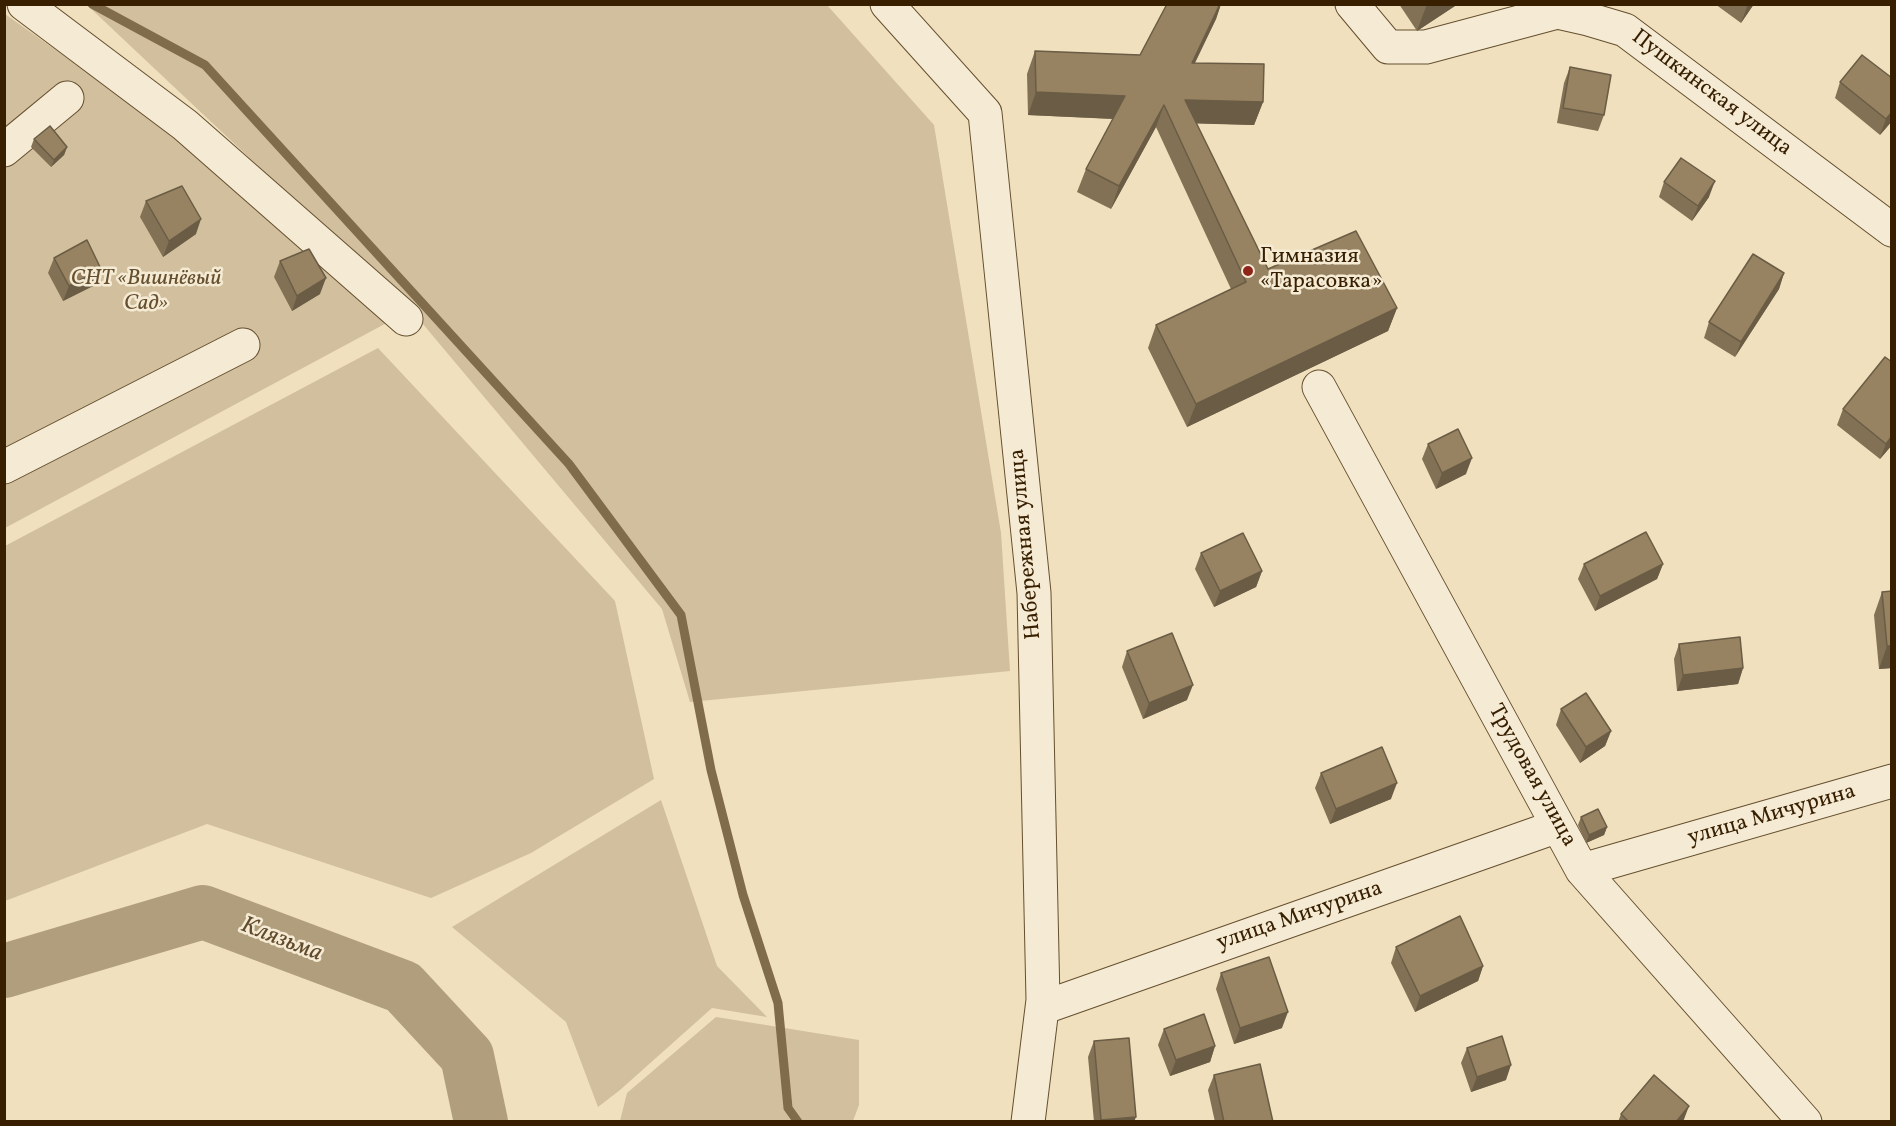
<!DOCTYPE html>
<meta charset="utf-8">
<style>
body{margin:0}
#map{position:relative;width:1896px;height:1126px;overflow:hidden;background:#f0e0bd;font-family:Vollkorn,serif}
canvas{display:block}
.frame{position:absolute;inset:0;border:6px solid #371f00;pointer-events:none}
</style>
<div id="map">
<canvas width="1896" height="1126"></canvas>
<div class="frame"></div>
</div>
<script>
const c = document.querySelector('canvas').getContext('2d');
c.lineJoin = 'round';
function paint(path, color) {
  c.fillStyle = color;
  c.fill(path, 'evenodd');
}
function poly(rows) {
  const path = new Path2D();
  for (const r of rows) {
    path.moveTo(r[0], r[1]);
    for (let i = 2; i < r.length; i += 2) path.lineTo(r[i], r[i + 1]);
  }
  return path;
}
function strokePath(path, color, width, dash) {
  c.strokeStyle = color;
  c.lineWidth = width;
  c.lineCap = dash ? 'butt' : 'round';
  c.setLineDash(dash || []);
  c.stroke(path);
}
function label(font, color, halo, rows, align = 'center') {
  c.font = font + ' Vollkorn,serif';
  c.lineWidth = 5;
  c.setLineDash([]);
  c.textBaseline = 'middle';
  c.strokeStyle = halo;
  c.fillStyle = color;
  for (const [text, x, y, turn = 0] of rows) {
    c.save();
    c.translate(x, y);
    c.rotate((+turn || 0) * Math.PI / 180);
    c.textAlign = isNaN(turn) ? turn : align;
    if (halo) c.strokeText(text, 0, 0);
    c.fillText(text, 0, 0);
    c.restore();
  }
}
paint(poly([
 [87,5,827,5,934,125,1001,533,1010,671,690,702,662,609,412,311],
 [5,14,200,152,394,319,5,528],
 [378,348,615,601,654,779,531,853,431,898,207,824,5,901,5,546],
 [661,800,717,966,767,1017,712,1008,620,1090,598,1107,566,1022,452,927],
 [716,1017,859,1040,859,1105,853,1121,620,1121,627,1093]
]), '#d1bf9d');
strokePath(poly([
 [92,4,205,65,569,464,681,615,711,770,743,895,778,1003,788,1108,798,1122]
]), '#806b4b', 9);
strokePath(poly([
 [4,971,203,912,403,987,467,1056,481,1122]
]), '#b19e7d', 54);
const minor = poly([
 [24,4,185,125,406,319],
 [887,4,985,113,1034,593,1043,1000,1028,1122],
 [1352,4,1388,47,1426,47,1557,12,1588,19,1625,30,1892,230],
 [4,150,67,98],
 [1319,387,1582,870,1805,1122],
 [4,467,243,345],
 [1582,870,1892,781],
 [1042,1008,1558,826]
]);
strokePath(minor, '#654f2f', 35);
strokePath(minor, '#f5ebd4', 33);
paint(poly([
 [1167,4,1221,4,1216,19,1195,63,1263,102,1254,125,1196,123,1268,269,1397,308,1388,331,1187,427,1148,348,1156,325,1231,289,1156,127,1111,209,1077,192,1086,169,1113,119,1028,115,1027,74,1035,51,1140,55],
 [1399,4,1458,4,1417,31],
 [1715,4,1754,4,1741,23],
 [1570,67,1604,115,1598,131,1557,123,1564,83],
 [1892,78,1892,121,1880,135,1835,98,1840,82],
 [34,139,67,147,64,155,51,167,31,147],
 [1664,182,1709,197,1692,221,1659,197],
 [146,201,196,234,163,257,140,217],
 [54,258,101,269,95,285,63,301,48,273],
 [280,261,320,294,292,311,274,277],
 [1784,273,1779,289,1735,357,1704,338,1709,322],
 [1892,362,1892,445,1880,459,1837,425,1843,409],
 [1428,444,1466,474,1436,489,1422,459],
 [1201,553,1262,571,1256,587,1214,607,1195,569],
 [1584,564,1663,564,1657,579,1595,611,1578,579],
 [1882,592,1892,668,1879,669,1874,615],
 [1679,644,1743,668,1738,684,1677,691,1674,659],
 [1127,651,1187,700,1143,719,1122,667],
 [1561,709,1611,731,1605,746,1580,763,1556,725],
 [1321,773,1391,799,1330,824,1315,788],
 [1581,817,1607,827,1604,835,1586,843,1578,825],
 [1396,947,1483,966,1478,981,1415,1012,1391,963],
 [1221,973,1282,1028,1234,1044,1216,989],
 [1164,1029,1215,1046,1210,1062,1170,1076,1158,1045],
 [1094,1041,1134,1122,1094,1122,1088,1057],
 [1467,1048,1506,1080,1471,1092,1461,1063],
 [1214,1075,1273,1122,1215,1122,1208,1090],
 [1621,1114,1684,1121,1618,1122]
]), '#827154');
paint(poly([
 [1220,4,1221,4,1216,19,1184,85,1192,63],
 [1427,4,1458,4,1417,31],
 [1748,4,1754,4,1741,23,1747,7],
 [1036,92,1125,96,1117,119,1028,115],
 [1185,100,1263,102,1254,125,1177,123],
 [1164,105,1156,127,1111,209,1119,186],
 [1892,112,1892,121,1880,135,1886,119],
 [67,147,64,155,51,167,54,160],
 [1715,181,1709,197,1692,221,1698,206],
 [201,219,196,234,163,257,169,241],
 [101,269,95,285,63,301,69,286],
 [1784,273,1779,289,1735,357,1741,342],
 [326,278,320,294,292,311,297,296],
 [1397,308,1388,331,1187,427,1196,404],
 [1892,436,1892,445,1880,459,1886,444],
 [1472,458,1466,474,1436,489,1442,473],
 [1663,564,1657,579,1595,611,1600,596],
 [1262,571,1256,587,1214,607,1220,591],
 [1887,646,1892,646,1892,668,1879,669],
 [1743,668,1738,684,1677,691,1683,675],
 [1193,685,1187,700,1143,719,1149,703],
 [1611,731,1605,746,1580,763,1586,747],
 [1397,783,1391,799,1330,824,1336,809],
 [1607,827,1604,835,1586,843,1589,835],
 [1483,966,1478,981,1415,1012,1420,996],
 [1288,1012,1282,1028,1234,1044,1240,1028],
 [1215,1046,1210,1062,1170,1076,1176,1060],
 [1511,1065,1506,1080,1471,1092,1477,1077],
 [1689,1106,1683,1122,1676,1122],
 [1136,1117,1134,1122,1100,1122,1101,1120]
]), '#6a5c45');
const building = poly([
 [1167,4,1220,4,1192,63,1264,64,1263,102,1185,100,1268,269,1356,231,1397,308,1196,404,1156,325,1246,282,1164,105,1119,186,1086,169,1125,96,1036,92,1035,51,1140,55,1167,4],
 [1862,55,1892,78,1892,112,1886,119,1840,82,1862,55],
 [1570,67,1611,75,1604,115,1563,108,1570,67],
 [50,126,67,147,54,160,34,139,50,126],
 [1681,158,1715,181,1698,206,1664,182,1681,158],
 [182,186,201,219,169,241,146,201,182,186],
 [87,240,101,269,69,286,54,258,87,240],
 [309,249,326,278,297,296,280,261,309,249],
 [1753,254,1784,273,1741,342,1709,322,1753,254],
 [1885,357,1892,362,1892,436,1886,444,1843,409,1885,357],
 [1458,429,1472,458,1442,473,1428,444,1458,429],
 [1646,532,1663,564,1600,596,1584,564,1646,532],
 [1243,533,1262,571,1220,591,1201,553,1243,533],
 [1892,591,1892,646,1887,646,1882,592,1892,591],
 [1172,633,1193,685,1149,703,1127,651,1172,633],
 [1740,637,1743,668,1683,675,1679,644,1740,637],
 [1586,693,1611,731,1586,747,1561,709,1586,693],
 [1382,747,1397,783,1336,809,1321,773,1382,747],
 [1598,809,1607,827,1589,835,1581,817,1598,809],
 [1460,916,1483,966,1420,996,1396,947,1460,916],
 [1269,957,1288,1012,1240,1028,1221,973,1269,957],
 [1204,1014,1215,1046,1176,1060,1164,1029,1204,1014],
 [1502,1036,1511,1065,1477,1077,1467,1048,1502,1036],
 [1129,1038,1136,1117,1101,1120,1094,1041,1129,1038],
 [1260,1064,1273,1122,1224,1122,1214,1075,1260,1064],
 [1654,1075,1689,1106,1676,1122,1629,1122,1621,1114,1654,1075]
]);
paint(building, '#978362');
strokePath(building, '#6a5c45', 1.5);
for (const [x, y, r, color] of [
 [1248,271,6,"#8f2418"]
]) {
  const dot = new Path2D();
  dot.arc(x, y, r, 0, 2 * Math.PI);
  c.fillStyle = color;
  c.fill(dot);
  strokePath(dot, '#f5ebd4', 2);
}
label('22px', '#371f00', '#f5ebd4', [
 ["Пушкинская улица",1711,94,37],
 ["Набережная улица",1027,544,-95],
 ["Трудовая улица",1531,776,61],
 ["улица Мичурина",1772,816,-16],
 ["улица Мичурина",1300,917,-19]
]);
label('22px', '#371f00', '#f5ebd4', [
 ["Гимназия",1260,258],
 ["«Тарасовка»",1260,283]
], 'left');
label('italic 22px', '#654f2f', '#f5ebd4', [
 ["СНТ «Вишнёвый",146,280],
 ["Сад»",146,305]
]);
label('italic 24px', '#624b2c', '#f5ebd4', [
 ["Клязьма",281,941,21]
]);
</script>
